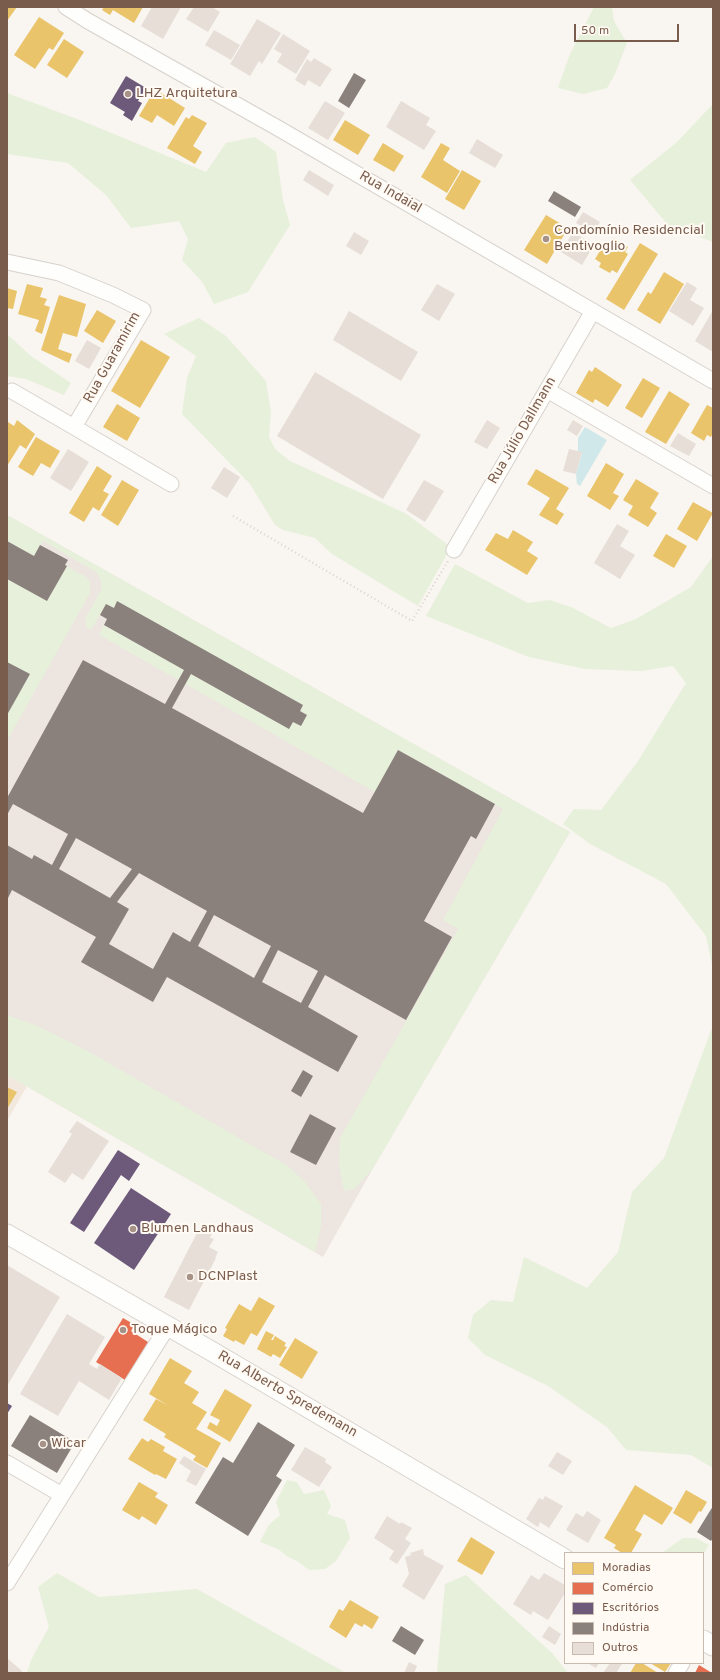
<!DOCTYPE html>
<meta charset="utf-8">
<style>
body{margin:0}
#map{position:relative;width:720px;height:1680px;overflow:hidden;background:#f9f5f0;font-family:Overpass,sans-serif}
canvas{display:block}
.frame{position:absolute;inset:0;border:8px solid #7a5c4d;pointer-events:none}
.legend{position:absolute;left:564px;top:1552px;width:140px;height:112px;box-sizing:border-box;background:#fffaf3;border:1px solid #cabbb1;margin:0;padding:5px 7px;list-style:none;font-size:12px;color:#7a5c4d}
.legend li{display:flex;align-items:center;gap:8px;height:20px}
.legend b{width:20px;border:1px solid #cabbb1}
.scale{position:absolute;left:574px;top:24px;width:105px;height:18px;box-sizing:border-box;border:2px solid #7a5c4d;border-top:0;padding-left:5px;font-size:12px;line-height:14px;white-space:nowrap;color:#7a5c4d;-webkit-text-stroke:3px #fffaf3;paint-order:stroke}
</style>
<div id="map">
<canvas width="720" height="1680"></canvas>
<div class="frame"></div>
<ul class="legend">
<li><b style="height:11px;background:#e9c46a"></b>Moradias</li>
<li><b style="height:11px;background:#e76f51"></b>Comércio</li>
<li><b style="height:11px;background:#6d597a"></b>Escritórios</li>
<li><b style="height:11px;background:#8a817c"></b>Indústria</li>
<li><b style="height:11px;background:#e6ded7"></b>Outros</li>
</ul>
<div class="scale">50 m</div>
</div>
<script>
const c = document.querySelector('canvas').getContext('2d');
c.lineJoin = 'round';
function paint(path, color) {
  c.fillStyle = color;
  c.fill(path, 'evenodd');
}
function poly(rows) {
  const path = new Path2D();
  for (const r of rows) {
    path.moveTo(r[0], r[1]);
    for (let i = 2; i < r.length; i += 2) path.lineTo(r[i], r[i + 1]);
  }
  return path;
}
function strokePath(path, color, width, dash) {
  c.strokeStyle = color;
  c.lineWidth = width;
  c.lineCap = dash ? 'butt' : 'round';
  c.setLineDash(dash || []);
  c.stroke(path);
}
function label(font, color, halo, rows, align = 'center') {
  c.font = font + ' Overpass,sans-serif';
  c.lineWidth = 4;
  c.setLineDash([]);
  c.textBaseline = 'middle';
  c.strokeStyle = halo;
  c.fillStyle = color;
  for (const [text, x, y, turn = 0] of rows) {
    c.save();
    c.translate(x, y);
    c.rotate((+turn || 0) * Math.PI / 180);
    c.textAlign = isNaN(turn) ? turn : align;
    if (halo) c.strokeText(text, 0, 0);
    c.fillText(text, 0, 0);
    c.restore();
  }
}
paint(poly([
 [7,1075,27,1086,7,1121]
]), '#f2e8de');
paint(poly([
 [7,515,570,832,372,1170,323,1257,7,1075]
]), '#ede5e0');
paint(poly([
 [594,7,612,7,614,21,627,43,615,74,607,88,583,94,558,88,570,54],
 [7,93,80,120,206,172,226,143,255,137,276,152,283,200,290,225,248,292,214,304,203,283,182,260,188,239,179,221,131,228,106,195,68,163,7,154],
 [713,104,713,242,668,225,630,180,677,142],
 [199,318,226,336,266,381,271,412,269,437,275,449,290,461,405,513,451,547,418,606,332,554,315,538,283,530,275,525,250,484,182,414,187,378,196,356,164,334],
 [7,334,31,356,71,383,64,395,26,379,7,376],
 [7,515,570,832,372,1170,354,1189,344,1191,339,1166,340,1138,458,929,443,920,503,809,399,750,375,792,99,635,104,625,289,729,303,706,117,602,114,608,106,604,91,630,86,627,85,619,101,590,101,580,96,572,43,541,34,556,7,541],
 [713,556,713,969,706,936,666,884,590,844,563,824,574,809,601,810,638,761,686,683,673,666,641,671,585,669,529,657,426,616,455,564,528,603,550,600,571,607,611,628,636,619,691,587],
 [67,566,86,577,90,582,90,593,7,741,7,578,47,601],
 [7,1015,38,1026,86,1050,288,1166,305,1182,321,1204,321,1226,315,1252,7,1075],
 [713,1025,713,1468,691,1455,626,1450,607,1427,548,1386,485,1355,468,1338,473,1315,491,1300,513,1302,524,1257,587,1288,618,1252,632,1192,664,1158],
 [287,1480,297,1482,304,1494,324,1490,331,1506,327,1514,345,1520,350,1538,336,1561,325,1569,309,1570,297,1561,288,1557,278,1549,260,1542,268,1526,280,1515,276,1502],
 [683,1538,696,1538,709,1545,703,1555,703,1553,662,1553],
 [57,1573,99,1597,197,1589,346,1673,27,1673,31,1660,49,1627,38,1587],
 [466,1575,552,1653,568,1673,437,1673,445,1584]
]), '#e7f0db');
paint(poly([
 [585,427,607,440,580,486,577,484,576,474,582,453,578,451,578,438]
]), '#d0e8ea');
paint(poly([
 [7,7,17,7,7,21],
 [104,7,143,7,134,23,113,10,110,15,102,10],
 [39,17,64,33,53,50,49,48,35,69,14,55],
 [64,39,84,52,67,78,47,65],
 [161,93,185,108,174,126,157,115,152,123,139,116,151,96,157,99],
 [192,115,207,123,193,146,202,152,195,164,167,148,186,117,189,119],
 [345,120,370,135,358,155,333,140],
 [383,143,404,156,394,172,373,160],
 [441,143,450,148,443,160,460,171,447,193,421,177],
 [462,170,481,181,464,210,445,199],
 [546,215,568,228,547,264,524,250],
 [613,238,628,247,625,252,628,254,617,273,612,270,610,273,599,267,601,263,595,259,606,241,610,243],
 [640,243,658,254,624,310,606,299],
 [664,272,684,284,660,324,637,310,648,292,651,294],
 [27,284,43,288,40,297,47,299,44,305,50,307,42,334,35,331,39,320,18,314],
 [7,288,17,291,13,309,7,308],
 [59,295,86,304,77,337,63,333,58,349,72,354,69,363,41,350],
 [97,310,116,321,103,343,84,331],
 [141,340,170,357,140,408,111,391],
 [595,367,622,385,608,407,595,399,593,403,576,393,589,370,592,372],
 [643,378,660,388,642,418,625,408],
 [669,391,690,404,666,444,645,432],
 [117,404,140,418,127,441,103,427],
 [707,405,713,408,713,433,711,437,707,435,704,441,691,433],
 [17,420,35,434,26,449,20,445,7,466,7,423,8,422,14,426],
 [36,437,60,451,50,468,41,463,33,476,18,467],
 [606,463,624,474,613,493,619,496,610,510,587,496],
 [97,466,112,476,103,491,109,494,99,511,93,507,84,522,69,513],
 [536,469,569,488,556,509,564,514,557,525,539,515,550,498,527,484],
 [636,479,659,493,650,508,657,513,648,527,628,515,633,506,623,500],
 [122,480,139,490,118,526,101,515],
 [693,502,713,513,697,541,677,529],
 [513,530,533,542,527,551,538,558,527,575,485,550,496,533,508,539],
 [666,534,687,546,674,568,653,556],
 [7,1087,17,1092,7,1109],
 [259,1297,275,1306,257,1336,251,1333,244,1345,235,1340,234,1342,223,1336,227,1329,225,1328,239,1304,251,1311],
 [266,1331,274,1335,271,1340,273,1340,275,1336,286,1343,284,1346,287,1347,280,1358,273,1354,271,1357,257,1349],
 [295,1338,318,1352,302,1379,279,1365],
 [170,1358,192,1371,184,1383,199,1392,192,1403,207,1412,196,1429,221,1443,207,1468,193,1460,196,1456,164,1437,166,1434,143,1420,156,1399,169,1406,149,1394],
 [225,1389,252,1405,230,1442,207,1428,210,1422,217,1426,220,1420,210,1415],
 [142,1438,148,1442,151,1439,165,1447,163,1451,177,1459,166,1479,156,1474,155,1475,128,1459],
 [139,1482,158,1493,155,1497,168,1505,156,1525,142,1516,139,1520,122,1510],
 [635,1485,673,1508,662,1525,644,1514,635,1530,642,1534,631,1553,622,1553,614,1548,616,1545,604,1538],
 [686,1490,707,1502,701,1512,699,1511,691,1524,673,1513],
 [471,1537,495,1552,482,1575,457,1561],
 [350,1600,379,1617,372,1629,364,1624,362,1627,355,1623,346,1638,329,1627,339,1609,343,1611],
 [636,1663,642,1663,658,1673,630,1673],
 [650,1663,671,1663,665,1672]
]), '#e9c46a');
paint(poly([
 [123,1318,135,1325,131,1331,148,1342,125,1380,96,1362],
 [699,1665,712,1673,695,1673]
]), '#e76f51');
paint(poly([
 [126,76,146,88,138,101,142,103,132,121,123,115,125,112,110,103],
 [118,1150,140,1164,129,1181,121,1175,84,1232,70,1223],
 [131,1188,171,1214,134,1270,94,1243],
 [7,1403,12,1406,7,1414]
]), '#6d597a');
paint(poly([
 [354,73,366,80,349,108,338,101],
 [554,191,581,207,575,217,548,201],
 [7,541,34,556,40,545,68,560,65,565,67,566,47,601,7,579],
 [117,601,303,705,300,711,307,715,301,726,293,722,289,729,191,674,172,708,363,813,398,750,495,804,476,839,471,836,424,921,452,937,406,1020,325,975,308,1007,358,1036,338,1072,167,977,153,1002,81,962,96,937,12,890,7,900,7,845,32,859,34,855,52,865,68,834,13,804,7,815,7,798,83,660,165,704,184,670,104,625,107,619,100,615,106,604,114,608],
 [76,838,132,869,110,898,59,869],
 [139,873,207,911,190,942,173,932,153,969,109,944,129,909,117,902],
 [214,915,271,946,254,978,198,946],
 [278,950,318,971,301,1003,262,982],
 [7,662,30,674,7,715],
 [303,1070,313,1076,301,1097,291,1091],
 [310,1114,336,1128,316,1165,290,1152],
 [30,1415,75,1442,57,1473,11,1446],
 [258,1422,295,1445,276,1476,282,1480,248,1536,195,1503,223,1457,233,1463],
 [713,1506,713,1538,711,1541,697,1532],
 [401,1626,424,1640,415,1655,392,1641]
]), '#8a817c');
paint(poly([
 [152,7,181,7,163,39,141,26],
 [194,7,212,7,220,12,208,32,186,19],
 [257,19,281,33,262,64,259,61,250,76,230,64],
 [214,30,240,45,231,60,205,45],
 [283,34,310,51,296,74,277,62,282,54,274,49],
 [314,58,332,69,320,87,308,80,305,86,295,80,307,59,311,62],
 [325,101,345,113,328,140,308,128],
 [401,101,430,118,426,125,436,131,424,150,386,127],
 [477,139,503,155,495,168,469,153],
 [309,170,334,185,328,196,303,180],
 [583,212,600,222,594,233,576,223],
 [354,232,369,241,361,255,346,246],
 [573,232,594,245,582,265,561,252],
 [687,282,697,288,690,300,704,308,693,326,669,311],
 [437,284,455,294,439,321,421,310],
 [713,310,713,352,695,341],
 [349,311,418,352,401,381,333,340],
 [87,340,101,348,89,369,75,361],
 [315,372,421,435,383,499,277,436],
 [487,420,500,428,487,449,474,442],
 [573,420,583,426,577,436,567,430],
 [678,433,696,444,689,456,670,446],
 [68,449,89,462,71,491,50,478],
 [569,449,582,452,576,474,563,471],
 [224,467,240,477,227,498,211,488],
 [424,480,444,491,425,522,406,510],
 [617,524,629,531,620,546,635,555,620,579,594,563],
 [77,1121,109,1141,83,1180,72,1173,65,1183,48,1172,72,1134,69,1132],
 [204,1226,213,1231,210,1238,214,1239,209,1247,218,1252,215,1258,216,1258,189,1310,164,1297,198,1231,201,1233],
 [7,1265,60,1297,7,1386],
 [67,1314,105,1337,89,1364,97,1369,100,1364,122,1378,109,1400,79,1381,58,1416,20,1394],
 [305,1447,326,1459,325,1462,332,1467,319,1487,291,1470],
 [557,1452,572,1461,563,1475,548,1466],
 [184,1456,206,1469,196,1486,186,1481,191,1471,179,1463],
 [545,1496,563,1506,549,1528,540,1522,538,1527,526,1519,539,1498,543,1500],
 [587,1511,601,1520,588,1543,566,1530,576,1513,583,1517],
 [387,1516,400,1524,401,1522,412,1528,405,1539,411,1543,397,1564,389,1559,394,1551,374,1538],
 [423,1549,424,1555,444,1566,424,1600,402,1586,409,1574,405,1557,411,1555,410,1553],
 [544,1573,565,1585,565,1593,548,1620,533,1611,531,1615,513,1604,531,1575,539,1580],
 [549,1626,561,1634,555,1645,542,1637],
 [7,1658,22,1671,20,1673,7,1673],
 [409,1662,417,1666,414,1673,404,1673],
 [587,1663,599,1663,596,1668],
 [610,1663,622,1664,616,1673,603,1673]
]), '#e6ded7');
const minor = poly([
 [66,7,88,21,276,127,713,381],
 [7,262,59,273,113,295,143,310,74,427,12,391],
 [547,390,713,486],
 [74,427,171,484],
 [454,550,593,311],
 [7,1463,62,1495],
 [7,1583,168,1326],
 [676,1673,682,1663]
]);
const tertiary = poly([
 [7,1234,213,1352,565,1559],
 [703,1640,713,1646]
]);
strokePath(minor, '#d7d1cb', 17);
strokePath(tertiary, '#d7d1cb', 21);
strokePath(poly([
 [233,516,412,621,448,561]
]), '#dcd5d0', 2.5, [1, 3]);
strokePath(minor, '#fefefd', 15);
strokePath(tertiary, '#fefefd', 19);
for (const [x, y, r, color] of [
 [128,94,4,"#a69286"],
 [546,239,4,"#a69286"],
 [133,1229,4,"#a69286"],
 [190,1277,4,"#a69286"],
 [123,1330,4,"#a69286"],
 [43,1444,4,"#a69286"]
]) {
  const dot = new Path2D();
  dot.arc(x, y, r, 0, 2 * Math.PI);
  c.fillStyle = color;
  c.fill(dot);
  strokePath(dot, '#fffaf3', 1.5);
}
label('14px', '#7a5c4d', '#fffaf3', [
 ["LHZ Arquitetura",136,94],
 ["Condomínio Residencial",554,231],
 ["Bentivoglio",554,247],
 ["Blumen Landhaus",141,1229],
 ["DCNPlast",198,1277],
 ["Toque Mágico",131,1330],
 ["Wicar",51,1444]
], 'left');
label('14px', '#7a5c4d', '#fffaf3', [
 ["Rua Indaial",390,193,30],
 ["Rua Guaramirim",113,358,-61],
 ["Rua Júlio Dallmann",523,431,-60],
 ["Rua Alberto Spredemann",287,1395,30]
]);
</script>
